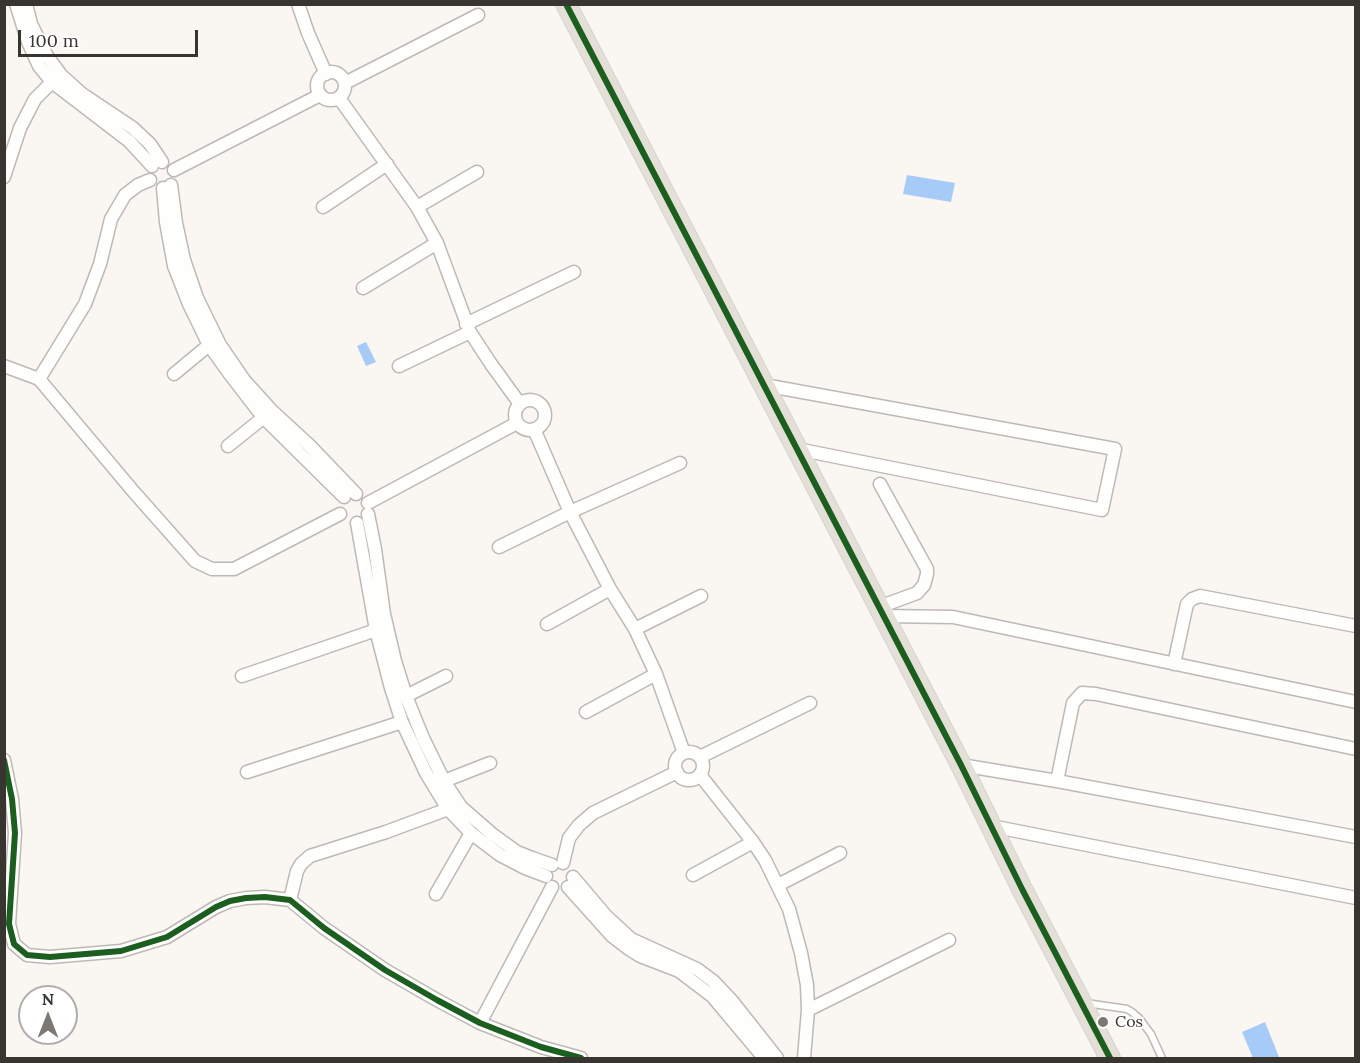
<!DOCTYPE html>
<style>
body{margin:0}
#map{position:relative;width:1360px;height:1063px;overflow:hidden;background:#faf7f3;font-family:Lora,serif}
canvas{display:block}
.frame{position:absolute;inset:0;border:6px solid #38342f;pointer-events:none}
.north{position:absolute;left:18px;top:985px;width:60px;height:60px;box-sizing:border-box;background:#fff;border:2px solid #afaeac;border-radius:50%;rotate:0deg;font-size:16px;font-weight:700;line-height:24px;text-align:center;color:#38342f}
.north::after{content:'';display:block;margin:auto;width:21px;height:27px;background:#7c7874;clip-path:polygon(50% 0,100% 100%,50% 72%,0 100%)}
.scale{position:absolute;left:18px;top:30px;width:180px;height:27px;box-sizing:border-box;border:3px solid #38342f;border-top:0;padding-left:8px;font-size:18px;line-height:21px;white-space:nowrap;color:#38342f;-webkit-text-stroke:4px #fff;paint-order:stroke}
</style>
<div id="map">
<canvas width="1360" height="1063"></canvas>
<div class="frame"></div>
<div class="north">N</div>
<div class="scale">100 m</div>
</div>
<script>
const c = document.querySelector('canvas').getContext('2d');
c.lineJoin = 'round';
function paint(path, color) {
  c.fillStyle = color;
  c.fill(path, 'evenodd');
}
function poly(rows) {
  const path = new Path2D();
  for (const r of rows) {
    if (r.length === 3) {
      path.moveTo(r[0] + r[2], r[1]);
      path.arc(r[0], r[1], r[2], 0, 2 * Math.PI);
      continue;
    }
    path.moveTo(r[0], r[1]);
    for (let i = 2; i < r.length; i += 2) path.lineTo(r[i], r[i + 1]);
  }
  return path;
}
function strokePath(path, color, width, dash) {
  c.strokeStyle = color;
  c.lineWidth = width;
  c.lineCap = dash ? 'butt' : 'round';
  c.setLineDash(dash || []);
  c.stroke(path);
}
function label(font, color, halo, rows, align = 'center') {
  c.font = font + ' Lora,serif';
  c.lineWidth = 4.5;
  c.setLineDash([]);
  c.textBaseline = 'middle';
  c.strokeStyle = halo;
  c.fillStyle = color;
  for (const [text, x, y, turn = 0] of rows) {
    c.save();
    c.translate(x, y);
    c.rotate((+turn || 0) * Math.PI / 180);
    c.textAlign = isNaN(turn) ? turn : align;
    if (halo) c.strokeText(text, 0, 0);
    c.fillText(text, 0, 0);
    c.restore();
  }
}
paint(poly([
 [907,175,955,183,951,202,903,194],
 [366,342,376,362,366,366,357,346],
 [1265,1022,1279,1057,1275,1058,1253,1058,1242,1032]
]), '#a7cbf7');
const service = poly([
 [1086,1003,1127,1009,1132,1012,1139,1018,1151,1034,1162,1058]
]);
const minor = poly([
 [16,4,28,42,39,66,52,82,129,141,152,166],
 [26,4,31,24,47,56,61,75,82,94,133,128,150,144,162,162],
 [298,4,308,33,326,74],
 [331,86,14],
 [345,83,478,15],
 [339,98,417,207,437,243,470,332,491,364,520,404],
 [174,170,320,95],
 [4,177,20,128,35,99,52,82,58,77],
 [171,185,176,223,184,260,197,298,220,345,244,380,272,411,309,445,356,494],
 [163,188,166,222,174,266,189,304,209,345,229,373,263,417,344,497],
 [323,207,387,164],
 [417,207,477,172],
 [363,288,437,243],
 [466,324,574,272],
 [4,366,39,379,133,491,195,561,212,569,234,569,340,514],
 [399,366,470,332],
 [174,374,209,345],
 [39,379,85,304,100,264,111,219,125,195,138,185,150,180],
 [764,385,1115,449,1102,510,797,449],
 [530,415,15],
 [534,429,570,512,610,589,635,629,656,674,684,753],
 [228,446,269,413],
 [368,503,517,423],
 [368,514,375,549,384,614,395,661,406,696,423,738,444,781,461,807,492,834,517,852,532,858,552,865],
 [357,523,376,630,391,688,402,722,426,773,448,809,471,833,500,855,525,868,546,876],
 [499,547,570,512,680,463],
 [879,607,917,593,924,585,927,574,927,569,880,484],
 [884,616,953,617,1356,702],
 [547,624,610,589],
 [635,629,701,596],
 [1174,664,1187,604,1192,599,1200,596,1356,626],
 [242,676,376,630],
 [406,696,446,676],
 [586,712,656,674],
 [689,766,14],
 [700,757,810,703],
 [4,760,12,799,15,833,9,924,14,944,27,955,50,957,121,951,167,937,216,907,230,901,246,898,265,897,290,900,324,928,385,970,437,1000,480,1023,541,1047,581,1058],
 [961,765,1057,781,1356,837],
 [247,772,402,722],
 [700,775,753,842,765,860,789,909,801,953,807,985,808,1010,804,1058],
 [444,781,490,763],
 [1057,781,1073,703,1082,693,1096,694,1356,749],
 [991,826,1356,898],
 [563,863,569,838,579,825,593,813,677,772],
 [693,875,753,842],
 [573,877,606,916,631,939,697,969,713,981,732,1001,777,1058],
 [778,885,840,853],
 [568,887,612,936,629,949,640,956,679,971,712,996,764,1058],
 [436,894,471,833],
 [290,900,297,871,301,864,310,856,386,832,448,809],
 [808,1010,949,940],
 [480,1023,552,887]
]);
const primary = poly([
 [566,4,961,765,1022,889,1110,1058]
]);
strokePath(service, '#bdb9b6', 9);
strokePath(minor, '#bdb9b6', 15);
strokePath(primary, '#d6d3d1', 22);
strokePath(service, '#fefefd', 6);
strokePath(minor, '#fefefd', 12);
strokePath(primary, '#e4e0d8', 20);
strokePath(poly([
 [566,4,961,765,1022,889,1110,1058],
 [4,760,12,799,15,833,9,924,14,944,27,955,50,957,121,951,167,937,216,907,230,901,246,898,265,897,290,900,324,928,385,970,437,1000,480,1023,541,1047,581,1058]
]), '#1b5e20', 6);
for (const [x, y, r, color] of [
 [1103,1022,6,"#7c7874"]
]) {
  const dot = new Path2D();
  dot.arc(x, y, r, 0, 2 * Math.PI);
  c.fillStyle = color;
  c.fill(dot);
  strokePath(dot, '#fff', 2);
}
label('16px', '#38342f', '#fff', [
 ["Cos",1115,1022]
], 'left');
</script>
